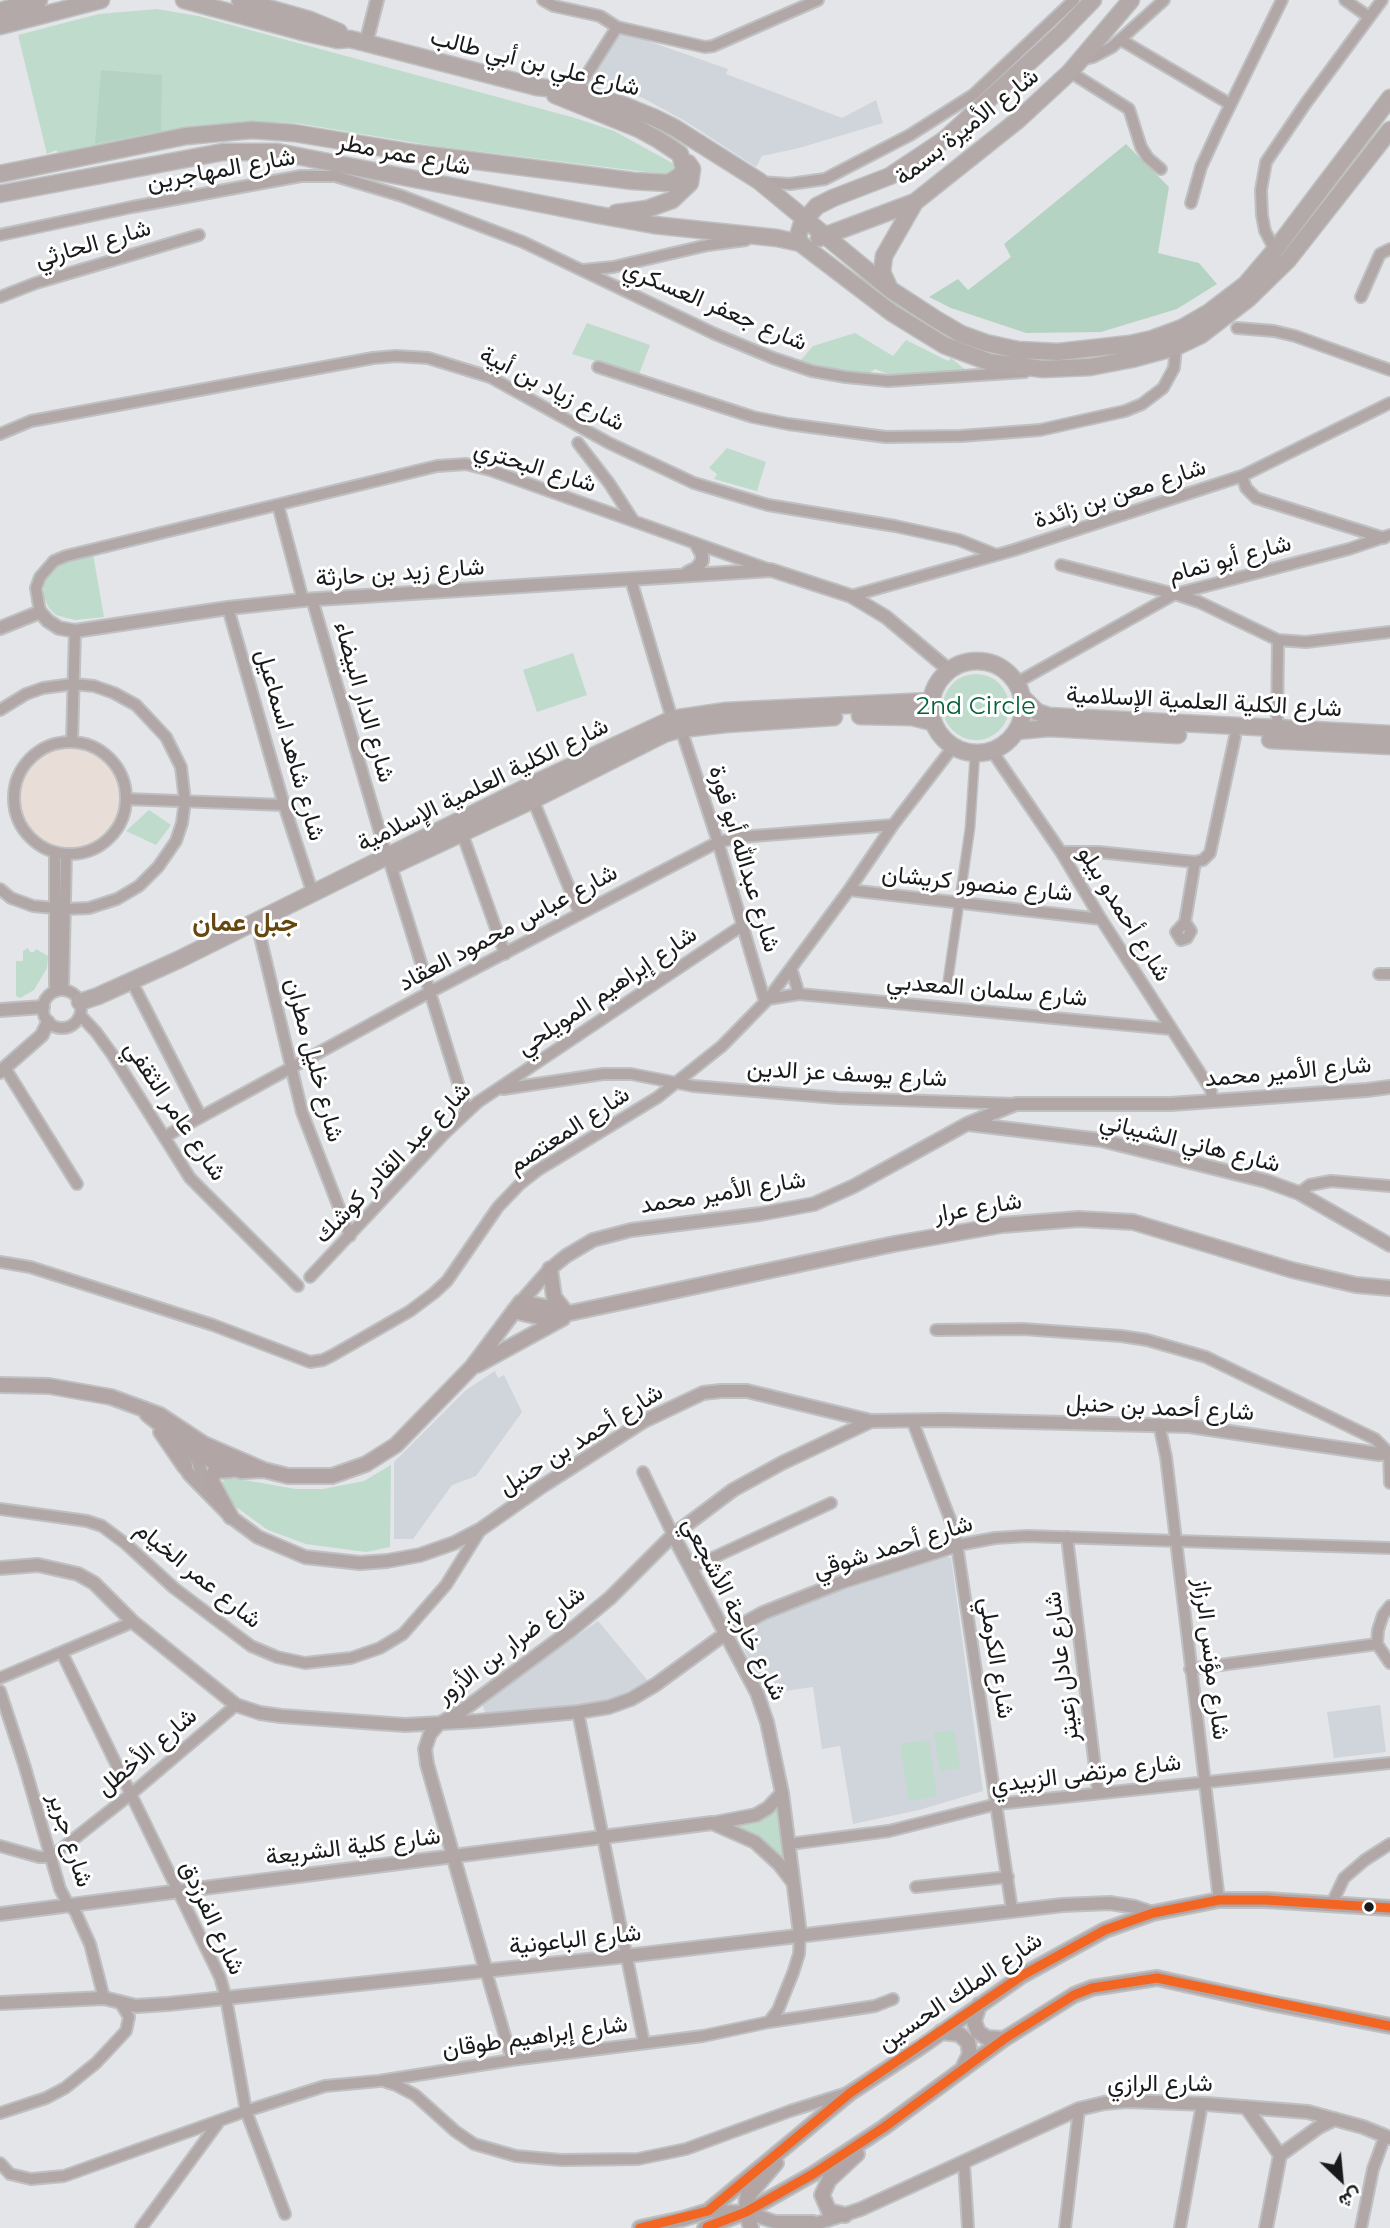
<!DOCTYPE html>
<meta charset="utf-8">
<style>
body{margin:0}
#map{position:relative;width:1390px;height:2228px;overflow:hidden;background:#e3e5e8;font-family:Montserrat,Vazirmatn,sans-serif}
canvas{display:block}
.north{position:absolute;left:1306px;top:2144px;width:70px;height:70px;-webkit-text-stroke:5px #fff;paint-order:stroke;rotate:154deg;font-size:19px;font-weight:700;line-height:28px;text-align:center;color:#191a1b}
.north::after{content:'';display:block;margin:auto;width:24px;height:32px;background:#191a1b;clip-path:polygon(50% 0,100% 100%,50% 72%,0 100%)}
</style>
<div id="map">
<canvas width="1390" height="2228"></canvas>
<div class="north">ش</div>
</div>
<script>
const c = document.querySelector('canvas').getContext('2d');
c.lineJoin = 'round';
function paint(path, color) {
  c.fillStyle = color;
  c.fill(path, 'evenodd');
}
function poly(rows) {
  const path = new Path2D();
  for (const r of rows) {
    if (r.length === 3) {
      path.moveTo(r[0] + r[2], r[1]);
      path.arc(r[0], r[1], r[2], 0, 2 * Math.PI);
      continue;
    }
    path.moveTo(r[0], r[1]);
    for (let i = 2; i < r.length; i += 2) path.lineTo(r[i], r[i + 1]);
  }
  return path;
}
function strokePath(path, color, width, dash) {
  c.strokeStyle = color;
  c.lineWidth = width;
  c.lineCap = dash ? 'butt' : 'round';
  c.setLineDash(dash || []);
  c.stroke(path);
}
function label(font, color, halo, rows, align = 'center') {
  c.font = font + ' Montserrat,Vazirmatn,sans-serif';
  c.lineWidth = 6;
  c.setLineDash([]);
  c.textBaseline = 'middle';
  c.strokeStyle = halo;
  c.fillStyle = color;
  for (const [text, x, y, turn = 0] of rows) {
    c.save();
    c.translate(x, y);
    c.rotate((+turn || 0) * Math.PI / 180);
    c.textAlign = isNaN(turn) ? turn : align;
    if (halo) c.strokeText(text, 0, 0);
    c.fillText(text, 0, 0);
    c.restore();
  }
}
paint(poly([
 [619,31,728,69,726,74,842,118,876,100,883,123,799,148,762,156,756,167,685,121,643,98,588,79],
 [495,1371,498,1378,504,1375,522,1412,476,1476,452,1485,413,1539,394,1539,394,1462,466,1390],
 [945,1556,951,1558,983,1791,919,1810,853,1824,840,1746,822,1749,813,1687,763,1694,742,1644,743,1634,749,1628,774,1615,800,1604],
 [598,1621,648,1681,620,1695,601,1701,486,1715,482,1704],
 [1380,1705,1386,1752,1334,1758,1327,1712]
]), '#cfd5db');
paint(poly([
 [70,796,53]
]), '#e8ddd7');
paint(poly([
 [157,9,198,16,575,118,614,131,674,164,677,169,671,175,435,146,296,123,261,122,204,126,61,156,56,150,47,154,18,35,99,14],
 [587,323,650,345,639,374,572,354],
 [855,333,893,356,906,340,948,361,951,358,968,372,888,374,875,369,866,375,800,361,813,346],
 [727,448,766,462,757,491,714,479,717,474,709,468],
 [93,554,104,617,75,620,56,615,49,608,44,597,44,585,50,570,61,564],
 [573,653,587,695,537,712,523,670],
 [976,707,33],
 [149,810,171,825,156,845,126,831],
 [28,948,30,952,34,952,36,949,48,956,47,968,34,990,20,998,16,996,16,961,23,961,23,951],
 [391,1465,390,1547,366,1552,306,1544,268,1530,236,1507,221,1486,224,1479,227,1477,296,1489,323,1489,364,1481],
 [954,1730,960,1768,940,1771,934,1733],
 [929,1740,937,1796,909,1801,900,1744],
 [776,1806,778,1825,787,1863,756,1836,732,1825]
]), '#bfdbcb');
paint(poly([
 [101,70,162,75,161,131,95,144],
 [1126,144,1169,187,1158,253,1199,263,1217,284,1177,309,1101,332,1026,333,951,308,929,297,958,279,968,290,1011,257,1004,244]
]), '#b5d3c3');
const pedestrian = poly([
 [947,987,970,828,975,754]
]);
const minor = poly([
 [543,0,554,6,600,16,617,27],
 [1345,0,1369,17],
 [1121,40,1230,104],
 [1081,60,1093,57,1112,47,1164,0],
 [1070,72,1129,109,1141,147,1148,158,1161,169],
 [574,95,617,27,705,47,713,46,818,0],
 [759,182,790,184,825,179,910,135,973,95,1074,0],
 [1191,203,1201,167,1219,128,1282,0],
 [0,235,132,207,301,176,335,176,402,196,523,242,715,334,773,358,812,371,846,377,888,381,1025,372],
 [1275,250,1265,231,1262,215,1261,190,1266,162,1306,103,1382,0],
 [583,270,613,267,708,245,746,240],
 [0,297,36,283,199,235],
 [1361,297,1380,254,1390,249],
 [1237,328,1274,331,1295,336,1390,370],
 [598,367,753,417,788,424,886,437,961,436,1040,430,1125,411,1142,404,1163,388,1174,368,1176,347],
 [0,434,31,421,373,358,396,356,428,358,490,377,609,443,694,483,768,505,895,526,959,540,994,554],
 [578,443,609,483,633,520],
 [1242,476,1246,488,1256,498,1384,538],
 [278,505,303,600],
 [1061,565,1175,594,1199,602,1278,640,1306,642,1390,632],
 [631,580,672,719],
 [851,596,1014,550,1242,476,1390,403],
 [312,599,387,857],
 [228,608,284,805,313,894],
 [40,612,36,588,40,577,54,561,66,556,437,466,466,464,490,470,768,569],
 [1016,683,1175,594,1349,549,1390,535],
 [0,710,26,694,43,688,73,684,94,686,114,693,136,705,166,737,181,767,185,801,182,823,176,841,158,867,139,886,117,899,89,908,65,909,33,906,11,898,0,889],
 [681,729,718,842,765,1002],
 [1277,729,1278,640],
 [72,742,75,631],
 [70,798,56],
 [992,751,1061,852,1101,919,1211,1090,1212,1102],
 [126,799,284,805],
 [533,800,580,914],
 [462,833,505,954],
 [55,852,55,991],
 [1061,852,1098,852,1195,862,1203,860,1210,853,1235,737],
 [391,866,467,1112],
 [849,890,1101,919],
 [1185,922,1176,932,1181,940,1187,938,1191,931,1185,922,1195,862],
 [259,932,302,1112,350,1236],
 [791,968,799,994],
 [1379,974,1390,974],
 [62,1009,19],
 [63,990,66,854],
 [136,990,201,1117],
 [768,999,799,994,1171,1029],
 [80,1015,96,1032,112,1054,190,1178,298,1286],
 [5,1068,77,1184],
 [503,1089,603,1074,631,1074,693,1086,838,1098,1016,1104],
 [164,1137,430,992,718,842,741,837,893,825],
 [1299,1193,1310,1185,1331,1181,1390,1186],
 [0,1262,30,1267,213,1325,310,1362,323,1360,333,1355,410,1311,434,1293,447,1281,498,1207,520,1184,538,1170,658,1097,722,1046,768,999,849,890,893,825,953,747],
 [310,1277,445,1133,478,1102,743,925],
 [936,1330,1023,1329,1121,1336,1147,1340,1206,1357,1375,1439,1389,1453,1390,1483],
 [912,1420,955,1532,1012,1910],
 [1159,1424,1166,1457,1219,1900],
 [643,1472,673,1535],
 [0,1509,87,1521,102,1526,126,1544,174,1588,251,1646,277,1657,305,1663,351,1658,380,1648,403,1634,446,1585,481,1529],
 [1067,1537,1098,1792],
 [958,1545,995,1538,1027,1536,1390,1548],
 [691,1568,831,1503],
 [1390,1606,1383,1615,1378,1630,1377,1644,1390,1663],
 [62,1653,220,1977,226,1998,246,2111,285,2214],
 [1190,1669,1377,1644],
 [0,1678,133,1622],
 [0,1691,24,1764,60,1889,68,1904,75,1911,90,1944,104,1998],
 [578,1712,644,2043],
 [789,1844,889,1831,997,1804,1390,1763],
 [0,1846,39,1857,51,1857],
 [51,1857,131,1794,236,1705],
 [916,1887,1008,1877],
 [1332,1903,1344,1878,1365,1860,1390,1844],
 [486,1971,512,2060],
 [769,2022,875,2006,893,1999],
 [386,2082,396,2085,415,2095,455,2131,474,2144,516,2156,561,2160,638,2159,686,2149,790,2111,847,2093],
 [0,2113,46,2098,65,2088,96,2063,126,2031,129,2017,121,2004],
 [0,2163,10,2174],
 [964,2164,968,2228],
 [10,2174,31,2179,64,2176,246,2111,325,2086,379,2081,512,2060,703,2036,769,2022,778,2010,793,1973,799,1954,800,1934],
 [141,2228,218,2123],
 [1065,2228,1079,2109],
 [1180,2228,1202,2104],
 [1361,2228,1373,2169,1385,2136]
]);
const tertiary = poly([
 [366,43,377,0],
 [687,573,697,568,702,561,702,554,697,545],
 [0,628,40,612,48,621,59,628,75,631,228,608,303,600,771,570,851,596,886,617,949,670],
 [0,1010,43,1007],
 [0,1072,42,1035,48,1022],
 [968,1124,1101,1140,1266,1181,1299,1193,1390,1245],
 [521,1302,550,1269,566,1256,593,1240,631,1230,760,1214,814,1204,854,1186,967,1124,1016,1104,1171,1104,1367,1090,1390,1087],
 [194,1448,207,1491],
 [186,1458,185,1467,189,1474,231,1517,258,1537,305,1557,360,1563,387,1561,420,1555,454,1543,481,1529,541,1487,644,1421,703,1393,721,1391,747,1391,871,1421,945,1420,1189,1426,1379,1454,1390,1453],
 [673,1535,757,1693,767,1722,782,1793,800,1934],
 [0,1568,38,1565,78,1574,94,1583,133,1622,236,1705,260,1713,281,1716,405,1725,478,1721,578,1712,609,1707,631,1699,655,1685,725,1634,763,1613,842,1582,958,1545],
 [715,1823,756,1815,768,1808,782,1793],
 [0,1914,712,1823,755,1842,779,1864,792,1881],
 [486,1971,427,1764,425,1749,430,1734,439,1724,463,1710,570,1631,610,1598,673,1535,733,1490,782,1463,871,1421],
 [0,2003,104,1998,136,2006,168,2004,626,1956,1063,1905,1110,1903,1135,1907,1153,1913],
 [1246,2107,1280,2155],
 [708,2211,746,2212,775,2222,813,2222],
 [803,2228,861,2209,1079,2109,1104,2103,1127,2101,1206,2104,1308,2112,1363,2127,1390,2138],
 [1266,2228,1280,2155,1319,2127,1335,2119]
]);
const secondary = poly([
 [550,1269,554,1297,565,1311],
 [514,1311,543,1318,556,1316,894,1244,1002,1225,1079,1219,1133,1222,1292,1270,1356,1285,1390,1288],
 [477,1365,563,1318],
 [0,1385,49,1386,111,1397,160,1415,204,1444,264,1470,288,1476,332,1476,366,1464,396,1445,472,1367,521,1302,566,1311],
 [147,1414,195,1452,220,1465,242,1471,263,1470],
 [161,1432,185,1467],
 [231,1517,211,1480,215,1471,231,1470],
 [979,2005,974,2021,978,2032,987,2038,1004,2039],
 [941,2032,959,2034,968,2042,970,2054,964,2066],
 [845,2215,829,2211,822,2195,829,2180,857,2154],
 [640,2228,682,2219,708,2211,850,2093,922,2046,1023,1975,1105,1930,1153,1913,1219,1900,1266,1900,1390,1908],
 [705,2228,746,2212,813,2174,883,2128,1004,2039,1074,1995,1092,1988,1157,1978,1270,2003,1390,2026],
 [751,2228,746,2212,747,2197,776,2163]
]);
const primary = poly([
 [184,0,307,33,338,40,350,39,366,43,537,87,576,91,623,105,655,118,675,128,759,181,891,290,937,320,961,334,986,343,1018,350,1058,352,1130,344,1152,339,1182,328,1208,313,1246,284,1275,250,1390,98],
 [240,0,310,20,339,32],
 [0,11,39,0],
 [0,26,101,0],
 [0,174,186,136,252,130,294,133,414,153,633,181,669,183,681,175,684,168,680,154,659,140,639,129,555,95],
 [0,194,223,152,277,152,593,214,654,225,777,238,800,243,892,313,944,345,989,362,1043,369,1090,367,1132,359,1176,347,1201,335,1248,299,1288,260,1390,130],
 [616,213,647,209,672,200,690,183,692,169,688,163],
 [819,238,915,202,1018,120,1070,72,1131,0],
 [800,243,798,236,802,223,817,206,833,198,890,176,944,140,1060,34,1093,0],
 [888,285,882,272,884,256,915,202],
 [977,707,46],
 [1022,697,1037,712,1049,716,1390,734],
 [860,716,912,717,932,722],
 [1016,731,1049,728,1178,735],
 [1270,740,1390,746],
 [394,865,533,800,664,734,681,729,726,724,834,717],
 [80,1002,98,996,178,960,535,783,672,719,726,711,930,701]
]);
strokePath(pedestrian, '#bfc0c2', 11);
strokePath(minor, '#bfc0c2', 14);
strokePath(tertiary, '#bfc0c2', 16);
strokePath(secondary, '#bfc0c2', 18);
strokePath(primary, '#bfc0c2', 19);
strokePath(pedestrian, '#b2a7a7', 8);
strokePath(minor, '#b2a7a7', 10);
strokePath(tertiary, '#b2a7a7', 12);
strokePath(secondary, '#b1a5a5', 14);
strokePath(primary, '#b3a9a8', 16);
strokePath(poly([
 [707,2227,746,2212,813,2174,883,2128,1004,2039,1074,1995,1092,1988,1157,1978,1390,2026],
 [640,2228,708,2211,850,2093,1023,1975,1105,1930,1153,1913,1219,1900,1266,1900,1390,1908]
]), '#f26522', 9);
for (const [x, y, r, color] of [
 [1369,1907,6,"#191a1b"]
]) {
  const dot = new Path2D();
  dot.arc(x, y, r, 0, 2 * Math.PI);
  c.fillStyle = color;
  c.fill(dot);
  strokePath(dot, '#fff', 2.5);
}
label('24px', '#191a1b', '#fff', [
 ["شارع علي بن أبي طالب",535,63,14],
 ["شارع الأميرة بسمة",967,127,-38],
 ["شارع عمر مطر",404,155,11],
 ["شارع المهاجرين",221,170,-10],
 ["شارع الحارثي",93,244,-16],
 ["شارع جعفر العسكري",715,306,23],
 ["شارع زياد بن أبية",552,389,27],
 ["شارع البحتري",535,467,17],
 ["شارع معن بن زائدة",1120,494,-18],
 ["شارع أبو تمام",1230,559,-15],
 ["شارع زيد بن حارثة",400,573,-4],
 ["شارع الدار البيضاء",364,702,74],
 ["شارع الكلية العلمية الإسلامية",1204,702,3],
 ["شارع شاهد اسماعيل",290,745,74],
 ["شارع الكلية العلمية الإسلامية",483,785,-26],
 ["شارع عبدالله أبو قورة",744,859,73],
 ["شارع منصور كريشان",977,884,6],
 ["شارع أحمدو بيلو",1124,914,58],
 ["شارع عباس محمود العقاد",508,928,-28],
 ["شارع سلمان المعدبي",987,990,5],
 ["شارع إبراهيم المويلحي",607,991,-34],
 ["شارع خليل مطران",314,1060,75],
 ["شارع الأمير محمد",1288,1072,-5],
 ["شارع يوسف عز الدين",847,1074,3],
 ["شارع عامر الثقفي",175,1111,56],
 ["شارع المعتصم",569,1130,-33],
 ["شارع هاني الشيباني",1190,1143,14],
 ["شارع عبد القادر كوشك",393,1163,-46],
 ["شارع الأمير محمد",723,1193,-9],
 ["شارع عرار",978,1208,-9],
 ["شارع أحمد بن حنبل",1160,1408,3],
 ["شارع أحمد بن حنبل",581,1440,-32],
 ["شارع أحمد شوقي",893,1547,-17],
 ["شارع عمر الخيام",198,1575,39],
 ["شارع خارجة الأشجعي",734,1609,63],
 ["شارع ضرار بن الأزور",511,1645,-37],
 ["شارع الكرملي",996,1658,81],
 ["شارع مؤنس الرزاز",1211,1659,83],
 ["شارع عادل زعيتر",1062,1667,-97],
 ["شارع الأخطل",147,1752,-40],
 ["شارع مرتضى الزبيدي",1086,1774,-7],
 ["شارع جرير",70,1840,72],
 ["شارع كلية الشريعة",353,1847,-7],
 ["شارع الفرزدق",212,1918,65],
 ["شارع الباعونية",575,1940,-6],
 ["شارع الملك الحسين",960,1992,-34],
 ["شارع إبراهيم طوقان",535,2037,-8],
 ["شارع الرازي",1160,2084]
]);
label('24px', '#046139', '#fff', [
 ["2nd Circle",976,707]
]);
label('bold 26px', '#65470f', '#fff', [
 ["جبل عمان",245,923]
]);
</script>
